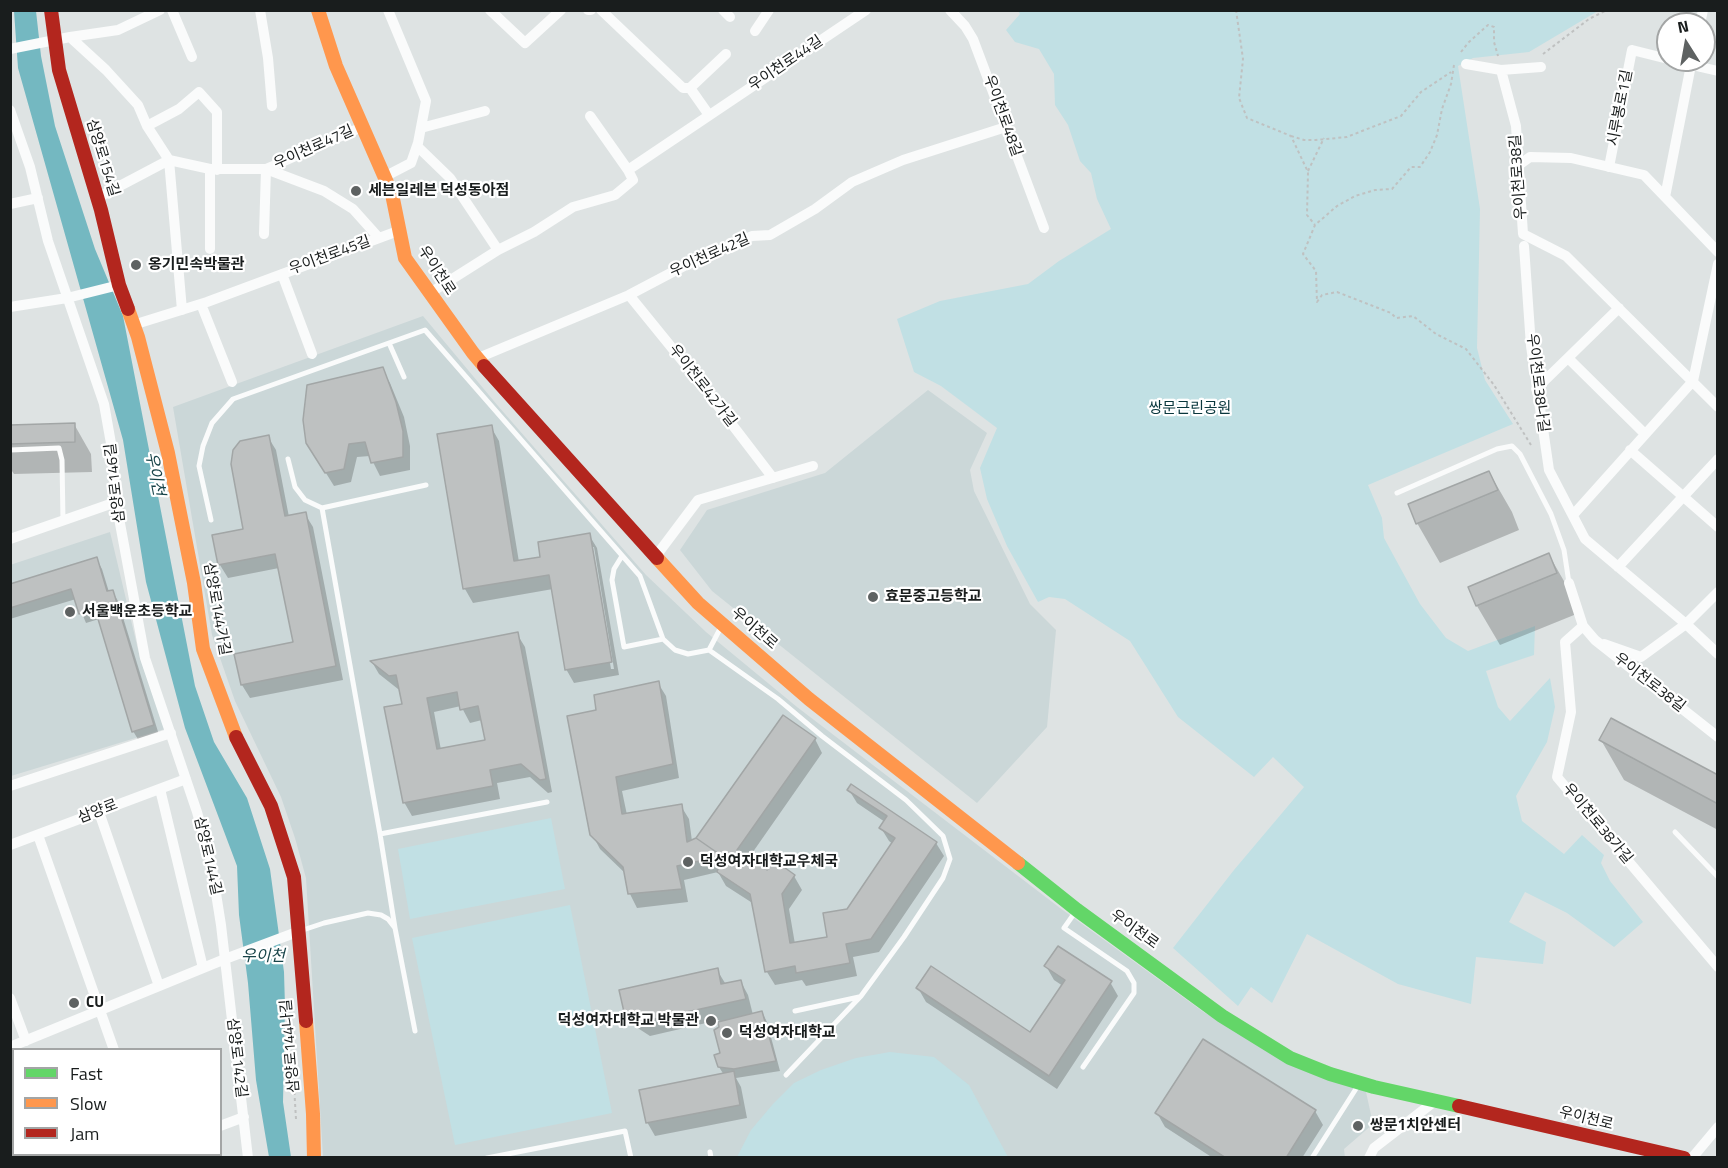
<!DOCTYPE html>
<meta charset="utf-8">
<style>
body{margin:0}
#map{position:relative;width:1728px;height:1168px;overflow:hidden;background:#dee3e3;font-family:"Titillium Web",sans-serif}
canvas{display:block}
.frame{position:absolute;inset:0;border:12px solid #191d1d;pointer-events:none}
.legend{position:absolute;left:12px;top:1048px;width:210px;height:108px;box-sizing:border-box;background:#fff;border:2px solid #a3a5a5;margin:0;padding:8px 10px;list-style:none;font-size:18px;color:#191d1d}
.legend li{display:flex;align-items:center;gap:12px;height:30px}
.legend b{width:30px;border:2px solid #a3a5a5}
.north{position:absolute;left:1656px;top:12px;width:60px;height:60px;box-sizing:border-box;background:#fff;border:2px solid #a3a5a5;border-radius:50%;rotate:349deg;font-size:16px;font-weight:700;line-height:24px;text-align:center;color:#191d1d}
.north::after{content:'';display:block;margin:auto;width:21px;height:27px;background:#5e6262;clip-path:polygon(50% 0,100% 100%,50% 72%,0 100%)}
</style>
<div id="map">
<canvas width="1728" height="1168"></canvas>
<div class="frame"></div>
<ul class="legend">
<li><b style="height:8px;background:#63d668"></b>Fast</li>
<li><b style="height:8px;background:#ff974d"></b>Slow</li>
<li><b style="height:8px;background:#b3261e"></b>Jam</li>
</ul>
<div class="north">N</div>
</div>
<script>
const c = document.querySelector('canvas').getContext('2d');
c.lineJoin = 'round';
function paint(path, color) {
  c.fillStyle = color;
  c.fill(path, 'evenodd');
}
function poly(rows) {
  const path = new Path2D();
  for (const r of rows) {
    path.moveTo(r[0], r[1]);
    for (let i = 2; i < r.length; i += 2) path.lineTo(r[i], r[i + 1]);
  }
  return path;
}
function strokePath(path, color, width, dash) {
  c.strokeStyle = color;
  c.lineWidth = width;
  c.lineCap = dash ? 'butt' : 'round';
  c.setLineDash(dash || []);
  c.stroke(path);
}
function label(font, color, halo, rows, align = 'center') {
  c.font = font + ' "Titillium Web","Noto Sans KR",sans-serif';
  c.lineWidth = 4.5;
  c.setLineDash([]);
  c.textBaseline = 'middle';
  c.strokeStyle = halo;
  c.fillStyle = color;
  for (const [text, x, y, turn = 0] of rows) {
    c.save();
    c.translate(x, y);
    c.rotate((+turn || 0) * Math.PI / 180);
    c.textAlign = isNaN(turn) ? turn : align;
    if (halo) c.strokeText(text, 0, 0);
    c.fillText(text, 0, 0);
    c.restore();
  }
}
paint(poly([
 [423,316,498,406,646,575,706,632,797,707,1060,908,1205,1013,1366,1092,1373,1124,1344,1149,1345,1158,323,1157,306,878,295,838,281,797,235,701,212,635,173,407],
 [928,390,987,433,970,470,974,491,1030,604,1056,630,1047,727,977,803,712,591,680,550,707,510,825,473],
 [110,532,140,658,165,729,11,776,10,565]
]), '#cbd7d8');
paint(poly([
 [1018,11,1598,11,1529,52,1473,58,1458,66,1480,209,1477,348,1485,380,1513,424,1368,485,1382,518,1384,538,1420,604,1446,638,1468,651,1535,626,1534,655,1486,671,1498,707,1510,721,1550,678,1555,707,1547,742,1516,796,1522,821,1564,854,1582,835,1604,855,1601,863,1610,881,1643,922,1614,947,1567,913,1525,892,1509,922,1546,942,1543,964,1476,957,1471,1004,1398,984,1307,934,1272,1003,1251,987,1238,1006,1173,948,1234,870,1304,787,1273,757,1254,777,1178,717,1130,641,1065,599,1049,597,1038,602,1007,546,987,499,980,468,997,428,941,386,914,372,897,319,940,301,1028,284,1059,261,1111,229,1097,199,1091,173,1080,161,1068,125,1055,105,1054,74,1039,49,1015,42,1006,30,1020,14],
 [551,818,565,889,410,919,398,849],
 [570,905,612,1113,455,1145,412,938],
 [890,1052,934,1057,969,1085,1008,1157,737,1157,751,1130,773,1104,794,1083,821,1070,856,1058]
]), '#c1e0e4');
paint(poly([
 [14,11,36,11,41,56,55,126,95,249,123,316,195,686,214,742,247,798,270,869,284,972,285,1007,283,1102,291,1157,269,1157,256,1080,248,983,239,915,237,866,185,728,146,582,123,440,18,68]
]), '#74b8c1');
paint(poly([
 [382,369,390,383,404,417,410,446,410,470,380,476,370,456,357,457,351,482,334,486,316,457],
 [74,424,91,454,92,472,14,474,10,468,10,426],
 [491,427,499,441,519,562,542,558,589,535,597,548,619,675,574,683,566,669,553,589,473,603,465,589,439,436],
 [591,547,594,547,614,669,611,669],
 [268,437,276,450,289,517,305,514,313,527,343,680,250,698,242,685,236,655,294,643,279,568,228,578,220,565,214,536,245,530],
 [1489,472,1512,512,1519,530,1440,563,1417,523],
 [1549,555,1572,595,1579,613,1500,645,1477,606,1470,587],
 [96,559,102,569,109,592,112,591,118,601,159,735,139,741,133,731,99,619,86,623,76,599,10,619,10,585],
 [517,634,525,647,552,792,548,793,530,777,497,783,500,799,412,816,404,802,403,705,400,689,398,689,379,674,372,662],
 [461,706,470,723,482,720,486,741,441,750,434,712],
 [658,683,666,696,679,778,622,791,627,815,681,806,689,819,692,841,697,839,815,739,822,753,748,859,767,872,774,862,794,876,802,890,789,909,795,944,829,939,893,844,889,841,881,828,885,822,857,803,849,790,936,843,944,856,879,952,853,957,857,976,806,986,802,980,775,985,767,972,754,904,726,886,718,872,684,880,688,902,637,908,630,894,626,874,600,849,592,834,597,712],
 [1601,740,1718,777,1718,830,1624,780],
 [1046,966,1110,982,1118,996,1057,1089,926,1002,918,988,1030,1034,1063,986,1054,980],
 [717,970,725,983,741,982,748,995,753,1015,762,1012,767,1022,780,1071,736,1078,741,1087,747,1118,655,1136,647,1122,724,1075,719,1067,722,1054,721,1028,719,1020,650,1036,633,1025,625,1011],
 [1315,1111,1323,1125,1302,1158,1213,1158,1165,1127,1157,1113]
]), '#0003');
const building = poly([
 [383,367,396,402,403,431,403,457,371,463,365,442,349,444,344,469,325,473,306,443,303,420,307,385,383,367],
 [75,423,75,442,10,444,10,425,75,423],
 [492,425,514,561,540,557,538,542,590,533,612,662,565,670,549,575,463,589,437,434,492,425],
 [269,435,285,516,306,512,336,666,241,685,234,654,293,642,275,554,218,565,212,535,243,529,231,464,233,450,240,441,269,435],
 [1489,471,1498,490,1416,524,1408,504,1489,471],
 [1549,553,1557,573,1476,606,1468,587,1549,553],
 [97,557,107,591,113,590,154,725,132,732,95,609,79,614,71,589,10,608,10,584,97,557],
 [518,632,546,779,540,780,521,764,490,770,493,786,403,803,384,707,402,704,396,675,389,676,370,661,518,632],
 [457,692,460,710,478,706,485,740,437,749,427,698,457,692],
 [659,681,673,764,616,777,622,814,682,804,687,842,696,838,722,856,677,866,682,889,628,894,623,867,590,835,567,716,596,710,594,695,659,681],
 [783,715,816,738,737,850,767,870,774,860,795,875,782,894,790,943,827,937,823,913,847,909,895,838,879,828,887,816,847,790,851,784,937,842,871,939,846,944,850,963,796,973,795,966,765,972,750,894,717,872,722,856,696,838,783,715],
 [1611,718,1718,775,1718,804,1599,740,1611,718],
 [1058,946,1112,981,1049,1076,916,988,931,966,1030,1032,1065,980,1044,966,1058,946],
 [718,968,721,984,741,980,746,999,641,1022,624,1012,619,990,718,968],
 [762,1011,776,1061,734,1069,718,1067,714,1055,720,1053,714,1030,719,1027,718,1022,762,1011],
 [1203,1039,1316,1110,1286,1158,1226,1158,1155,1113,1203,1039],
 [734,1071,740,1105,646,1123,639,1090,734,1071]
]);
paint(building, '#bec1c1');
strokePath(building, '#a2a6a6', 1.5);
strokePath(poly([
 [1236,10,1243,59,1239,98,1247,118,1291,136,1308,172,1307,215,1315,225],
 [1461,52,1468,43,1488,25,1494,27,1494,42,1498,56],
 [1543,54,1589,19,1607,10],
 [1454,65,1451,84,1442,109,1437,135,1430,152,1420,167,1411,167,1392,189,1375,190,1355,196,1337,206,1315,225,1303,254,1316,271,1317,302,1322,295,1337,292,1391,313,1396,318,1413,316,1436,334,1466,349,1494,385,1531,445,1533,444],
 [1291,136,1304,140,1316,140,1347,137,1362,131,1401,116,1421,92,1451,72],
 [1308,171,1324,138],
 [294,1086,296,1119]
]), '#bfc1c1', 2, [3, 3]);
strokePath(poly([
 [389,343,404,377],
 [10,450,59,448,62,460,63,521],
 [288,459,295,487,305,500,322,508,380,834,395,928],
 [1397,493,1497,449,1512,446,1520,454,1551,514,1564,550,1569,583],
 [322,508,426,485],
 [211,520,199,466,203,446,212,423,233,399,425,330,640,576,663,639,675,650,688,654,709,650],
 [622,556,614,569,612,580,624,647,663,639],
 [722,625,709,650,778,699,822,736,906,800,943,836,950,859,943,878,904,937,861,996,786,1075],
 [1675,832,1718,877],
 [380,834,547,802],
 [1076,911,1064,928,1127,971,1134,983,1134,993,1083,1067],
 [300,931,324,923,368,913,381,915,388,919,395,928,415,1031],
 [795,1011,859,997],
 [710,1152,711,1158],
 [487,1158,625,1131,631,1158],
 [1312,1158,1359,1084]
]), '#fafbfb', 5);
strokePath(poly([
 [172,10,192,57],
 [260,10,268,58,272,106],
 [490,10,525,43,561,10],
 [588,10,591,10],
 [601,10,683,88,690,88,709,115],
 [723,10,730,17],
 [950,10,965,26,973,39,1044,228],
 [1700,24,1703,10],
 [755,31,769,10],
 [70,37,106,70,138,105,147,126,169,160,210,169,266,169,362,127],
 [10,49,70,37,118,30,160,10],
 [1670,60,1718,71],
 [1466,64,1501,70,1541,67],
 [1501,70,1516,126,1523,234,1566,256,1718,407],
 [690,88,726,54],
 [10,110,30,167,48,241,104,404,112,449,116,502,145,658,197,812,211,862,221,925,248,1158],
 [590,116,628,170],
 [147,126,179,109,199,92,217,112,217,170],
 [421,128,485,111],
 [417,146,450,178,498,250],
 [169,160,182,310],
 [1519,165,1530,157,1571,158,1644,175,1718,252],
 [1609,167,1632,50,1668,59],
 [384,177,411,163,418,143,426,101,388,10],
 [1665,197,1692,60],
 [97,198,169,160],
 [10,204,38,198],
 [264,234,266,169,324,191,353,209,379,238],
 [1524,246,1531,346,1549,470,1585,539,1686,624,1718,654],
 [210,249,210,169],
 [282,274,312,354],
 [430,293,498,250,534,232,573,207,615,195,633,180,628,170,866,10],
 [629,295,698,380,773,478],
 [201,304,232,382],
 [10,307,67,298,119,285],
 [133,325,207,302,398,231],
 [478,358,629,295,684,266,752,236,770,235,815,209,852,182,903,160,1006,127],
 [1568,358,1645,434],
 [1693,381,1718,264],
 [1536,389,1619,308],
 [1630,450,1718,527],
 [1573,515,1693,381],
 [10,539,116,502],
 [656,556,698,500,813,466],
 [1618,567,1718,459],
 [1569,583,1583,626,1595,640,1718,737],
 [1583,626,1565,642,1571,712,1557,777,1718,967],
 [1604,644,1641,657,1686,624,1718,592],
 [10,786,171,733],
 [160,789,203,968],
 [99,812,159,986],
 [38,835,114,1050],
 [10,845,186,779],
 [10,998,26,1041],
 [10,1047,225,959,297,932],
 [220,1126,244,1117],
 [142,1158,149,1154],
 [1369,1158,1374,1148,1435,1101],
 [1692,1158,1718,1127]
]), '#fafbfb', 10);
strokePath(poly([
 [1018,863,1077,910,1222,1016,1290,1058,1330,1074,1374,1087,1459,1106]
]), '#63d668', 14);
strokePath(poly([
 [318,10,336,66,392,194,405,258,473,353,484,366],
 [128,309,138,337,168,453,194,583,203,649,236,737],
 [657,558,698,603,809,699,1018,863],
 [306,1021,313,1114,314,1158]
]), '#ff974d', 14);
strokePath(poly([
 [51,10,59,70,101,210,119,285,128,309],
 [484,366,657,558],
 [236,737,271,806,294,877,306,1021],
 [1459,1106,1684,1158]
]), '#b3261e', 14);
for (const [x, y, r, color] of [
 [356,191,6,"#5e6262"],
 [136,265,6,"#5e6262"],
 [873,597,6,"#5e6262"],
 [70,612,6,"#5e6262"],
 [688,862,6,"#5e6262"],
 [74,1003,6,"#5e6262"],
 [711,1021,6,"#5e6262"],
 [727,1033,6,"#5e6262"],
 [1358,1126,6,"#5e6262"]
]) {
  const dot = new Path2D();
  dot.arc(x, y, r, 0, 2 * Math.PI);
  c.fillStyle = color;
  c.fill(dot);
  strokePath(dot, '#fff', 2);
}
label('15px', '#191d1d', '#fff', [
 ["우이천로44길",786,64,-34],
 ["시루봉로1길",1621,108,-79],
 ["우이천로48길",1002,116,70],
 ["우이천로47길",314,148,-24],
 ["삼양로154길",102,158,73],
 ["우이천로38길",1519,177,-94],
 ["우이천로45길",330,256,-20],
 ["우이천로42길",710,256,-24],
 ["우이천로",436,271,57],
 ["우이천로38나길",1537,383,83],
 ["우이천로42가길",702,386,52],
 ["삼양로146길",116,483,-97],
 ["삼양로144가길",216,609,80],
 ["우이천로",754,629,41],
 ["우이천로38길",1649,683,38],
 ["삼양로",98,812,-21],
 ["우이천로38가길",1597,824,50],
 ["삼양로144길",207,856,77],
 ["우이천로",1134,930,36],
 ["삼양로144나길",291,1046,-95],
 ["삼양로142길",236,1058,83],
 ["우이천로",1586,1119,14]
]);
label('bold 15px', '#191d1d', '#fff', [
 ["세븐일레븐 덕성동아점",368,191],
 ["옹기민속박물관",148,265],
 ["효문중고등학교",885,597],
 ["서울백운초등학교",82,612],
 ["덕성여자대학교우체국",700,862],
 ["CU",86,1003],
 ["덕성여자대학교 박물관",699,1021,"right"],
 ["덕성여자대학교",739,1033],
 ["쌍문1치안센터",1370,1126]
], 'left');
label('15px', '#09373d', '#fff', [
 ["쌍문근린공원",1190,409]
]);
label('italic 16px', '#184449', '#fff', [
 ["우이천",154,474,79],
 ["우이천",263,957]
]);
</script>
